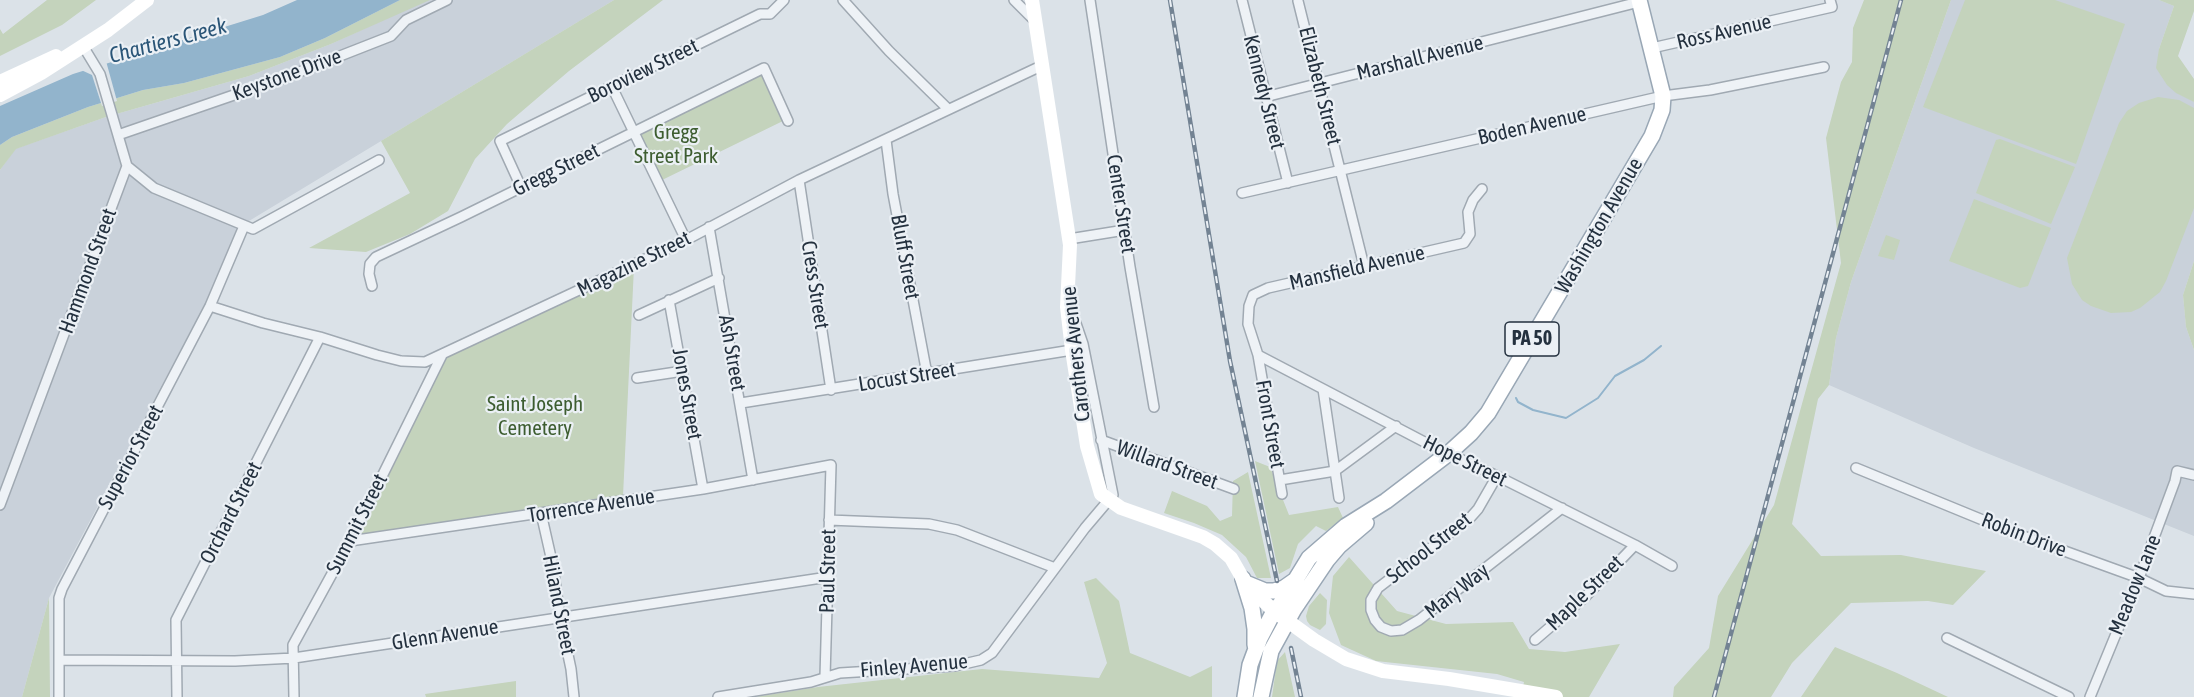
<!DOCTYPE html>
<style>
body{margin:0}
canvas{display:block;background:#dbe2e8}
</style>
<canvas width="2194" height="697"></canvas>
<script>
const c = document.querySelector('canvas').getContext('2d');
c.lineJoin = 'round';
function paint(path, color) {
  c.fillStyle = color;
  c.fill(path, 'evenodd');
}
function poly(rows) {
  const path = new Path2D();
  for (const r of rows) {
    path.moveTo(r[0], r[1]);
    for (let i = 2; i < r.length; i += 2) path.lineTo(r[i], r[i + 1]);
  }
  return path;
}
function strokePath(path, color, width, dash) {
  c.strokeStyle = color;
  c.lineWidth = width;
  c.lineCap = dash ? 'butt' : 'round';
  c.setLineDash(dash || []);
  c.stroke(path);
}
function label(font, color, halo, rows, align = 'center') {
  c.font = font + ' "Asap Condensed",sans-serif';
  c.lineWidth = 4.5;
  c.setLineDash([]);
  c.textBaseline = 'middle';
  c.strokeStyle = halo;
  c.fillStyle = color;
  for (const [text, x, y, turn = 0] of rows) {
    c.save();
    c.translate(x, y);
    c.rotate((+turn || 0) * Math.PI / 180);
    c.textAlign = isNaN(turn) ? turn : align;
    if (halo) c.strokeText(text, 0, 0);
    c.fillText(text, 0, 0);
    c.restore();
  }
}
paint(poly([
 [427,0,614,0,249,221,49,598,22,697,0,697,0,170,15,149,106,117,249,76,331,44],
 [1951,0,2159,0,2174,6,2159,49,2190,99,2194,102,2194,261,2183,295,2186,327,2194,350,2194,536,1974,448,1829,385,1836,338,1851,282]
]), '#c9d1da');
paint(poly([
 [47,0,96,0,62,25,0,56,0,29,3,34],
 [400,0,430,0,331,44,249,76,106,117,16,149,0,170,0,145,12,137,88,107,143,90,184,83,280,57,325,38],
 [614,0,663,0,569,71,507,124,475,159,448,211,410,234,366,252,309,248,410,193,381,141],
 [1864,0,1951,0,1851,282,1836,338,1829,385,1818,399,1792,524,1821,556,1901,555,1986,571,1953,605,1928,601,1851,603,1792,663,1771,697,1673,697,1674,687,1709,648,1718,596,1774,505,1841,263,1826,138,1841,82,1852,62,1853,28],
 [1965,0,2055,0,2125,24,2076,164,1923,107],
 [2159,0,2194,0,2194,11,2178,56,2194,79,2194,102,2176,93,2167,85,2156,68,2159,49,2174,6],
 [763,73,785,120,660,181,638,134],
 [2158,97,2179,100,2194,108,2194,208,2166,281,2160,292,2140,308,2131,312,2111,313,2091,306,2082,300,2072,284,2067,258,2119,123,2127,111,2139,103],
 [2000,139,2075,167,2051,224,1976,193,1996,140],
 [1974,199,2051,228,2028,286,2020,288,1949,261],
 [1886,235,1900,240,1894,260,1878,256],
 [2194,261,2194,350,2186,327,2183,295],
 [634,267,623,496,356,536,444,358],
 [1255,461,1270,467,1289,515,1338,507,1343,518,1326,531,1316,526,1298,544,1290,568,1279,574],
 [1248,472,1271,578,1257,578,1246,557,1222,535,1194,523,1164,513,1172,491,1207,506,1220,521,1232,516,1233,481],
 [1349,557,1397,611,1446,624,1513,622,1529,649,1565,652,1620,644,1589,697,1521,697,1524,682,1497,674,1376,661,1341,645,1329,613,1333,576],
 [1096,578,1119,601,1130,653,1190,677,1212,666,1212,697,755,697,818,687,982,669,1099,678,1107,663,1084,582],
 [1320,593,1327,600,1326,624,1320,630,1310,625,1307,621,1306,616,1309,606],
 [49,598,50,697,22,697],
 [1835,647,1897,673,1948,697,1801,697],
 [1285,652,1295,697,1272,697,1277,661],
 [516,681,516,697,426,697,425,694]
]), '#c4d3bc');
paint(poly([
 [297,0,400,0,325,38,280,57,184,83,143,90,88,107,12,137,0,145,0,106,73,74,263,15]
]), '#92b4cc');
paint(poly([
 [106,61,117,101,102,106,92,75,79,69]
]), '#dbe2e8');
strokePath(poly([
 [1516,398,1518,402,1533,410,1566,418,1598,398,1615,376,1644,360,1661,346]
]), '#92b4cc', 2);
const street = poly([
 [843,0,889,51,948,109],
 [1014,0,1034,20],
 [1090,0,1130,267,1154,407],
 [1242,0,1288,183],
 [1298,1,1364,266],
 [1652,48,1832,7,1830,0],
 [612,87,686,240],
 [1265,97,1639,2],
 [118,135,289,76,391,36,406,20,447,0],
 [886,140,893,194,927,374],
 [127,166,154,188,253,229,379,160],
 [799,180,831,390],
 [521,187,500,141,760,14,770,14,784,0],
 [1242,193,1663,96,1710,90,1824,67],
 [709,227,753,480],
 [1069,239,1125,230],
 [372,286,369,274,370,264,376,257,461,217,764,68,788,121],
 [669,300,703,489],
 [210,306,263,323,320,337,377,355,401,361,425,362,686,240,799,180,1041,66],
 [639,315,719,278],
 [1258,355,1434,447,1497,476,1635,545,1672,566],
 [637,378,683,371],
 [1323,389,1339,498],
 [741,403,1072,350],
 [1101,440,1234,489],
 [1856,468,2012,532,2139,578,2166,591,2194,594],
 [1497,476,1478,509,1470,518,1378,588,1371,600,1371,610,1375,620,1381,627,1391,631,1402,630,1419,620,1562,508],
 [1280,480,1335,471,1396,426],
 [1282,494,1258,355,1248,324,1249,306,1253,295,1268,288,1464,243,1470,234,1468,212,1473,200,1482,189],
 [0,505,127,166,100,74,83,46],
 [541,513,553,566,560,617,571,669,574,697],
 [829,520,929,524,957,530,1055,568],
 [350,541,703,489,831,465,825,677],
 [1947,638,2069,697],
 [1535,640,1585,597,1635,545],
 [59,660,235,661,294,658,828,577],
 [59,697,59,598,62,589,210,306,244,226],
 [177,697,176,620,320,337],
 [294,697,293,645,350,541,442,355],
 [718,697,811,682,840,673,955,666,981,660,992,653,1085,528,1113,495,1083,344,1071,309],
 [2090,697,2139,578,2175,481,2177,471,2194,475]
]);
const primary = poly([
 [1243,579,1252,608,1255,629,1255,645],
 [1248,584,1265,591,1274,591,1284,588,1294,581],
 [1245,697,1250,665,1260,638,1274,611,1282,602,1309,558,1346,526,1386,501,1449,453,1471,433,1488,413,1652,136,1662,110,1663,96,1639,0],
 [1261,697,1271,651,1294,609,1327,560,1339,546,1366,523]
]);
strokePath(street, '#a0a9b2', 12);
strokePath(primary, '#99a7b5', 18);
strokePath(street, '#eef2f6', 9);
strokePath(poly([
 [1032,0,1070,245,1067,307,1072,350,1087,446,1101,494,1121,508,1203,537,1215,544,1231,558,1243,579,1255,593,1274,611,1314,640,1346,659,1383,671,1449,679,1556,697],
 [0,82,56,56],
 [0,95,41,73,108,30,147,0]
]), '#fff', 14);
strokePath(primary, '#fff', 15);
const rail = poly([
 [1170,0,1230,361,1277,581],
 [1291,648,1301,697],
 [1714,697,1901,0]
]);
strokePath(rail, '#738393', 4.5);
strokePath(rail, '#ebf0f5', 2, [7]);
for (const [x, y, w] of [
 [1532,339,54]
]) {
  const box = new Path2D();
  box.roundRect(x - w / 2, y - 17, w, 34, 4.5);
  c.fillStyle = '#ebf0f5';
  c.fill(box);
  strokePath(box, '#24313f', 1.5);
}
label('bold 20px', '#24313f', null, [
 ["PA 50",1532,339]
]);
label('21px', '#24313f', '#ebf0f5', [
 ["Ross Avenue",1724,32,-13],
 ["Marshall Avenue",1420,58,-14],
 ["Boroview Street",643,71,-26],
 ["Keystone Drive",287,75,-20],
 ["Elizabeth Street",1320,86,76],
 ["Kennedy Street",1264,92,76],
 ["Boden Avenue",1532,126,-13],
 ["Gregg Street",556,170,-26],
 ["Center Street",1121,204,81],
 ["Washington Avenue",1599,226,-60],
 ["Bluff Street",905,257,80],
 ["Magazine Street",634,264,-26],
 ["Mansfield Avenue",1357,268,-13],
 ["Hammond Street",88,271,-70],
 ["Cress Street",815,285,81],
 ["Ash Street",732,353,80],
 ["Carothers Avenue",1076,354,-96],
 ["Locust Street",907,377,-9],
 ["Jones Street",687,394,80],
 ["Front Street",1270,424,80],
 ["Superior Street",131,457,-62],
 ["Hope Street",1465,461,26],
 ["Willard Street",1167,465,20],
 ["Torrence Avenue",591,506,-9],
 ["Orchard Street",231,513,-63],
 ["Summit Street",357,524,-63],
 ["Robin Drive",2024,535,21],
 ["School Street",1429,548,-38],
 ["Paul Street",828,571,-89],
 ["Meadow Lane",2135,585,-68],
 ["Mary Way",1457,591,-38],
 ["Maple Street",1585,593,-44],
 ["Hiland Street",559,605,79],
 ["Glenn Avenue",445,635,-9],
 ["Finley Avenue",914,666,-5]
]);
label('21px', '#3d5d30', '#ebf0f5', [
 ["Gregg",676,132],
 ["Street Park",676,156],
 ["Saint Joseph",535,404],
 ["Cemetery",535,428]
]);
label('italic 22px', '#2a5577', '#ebf0f5', [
 ["Chartiers Creek",168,41,-15]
]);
</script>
